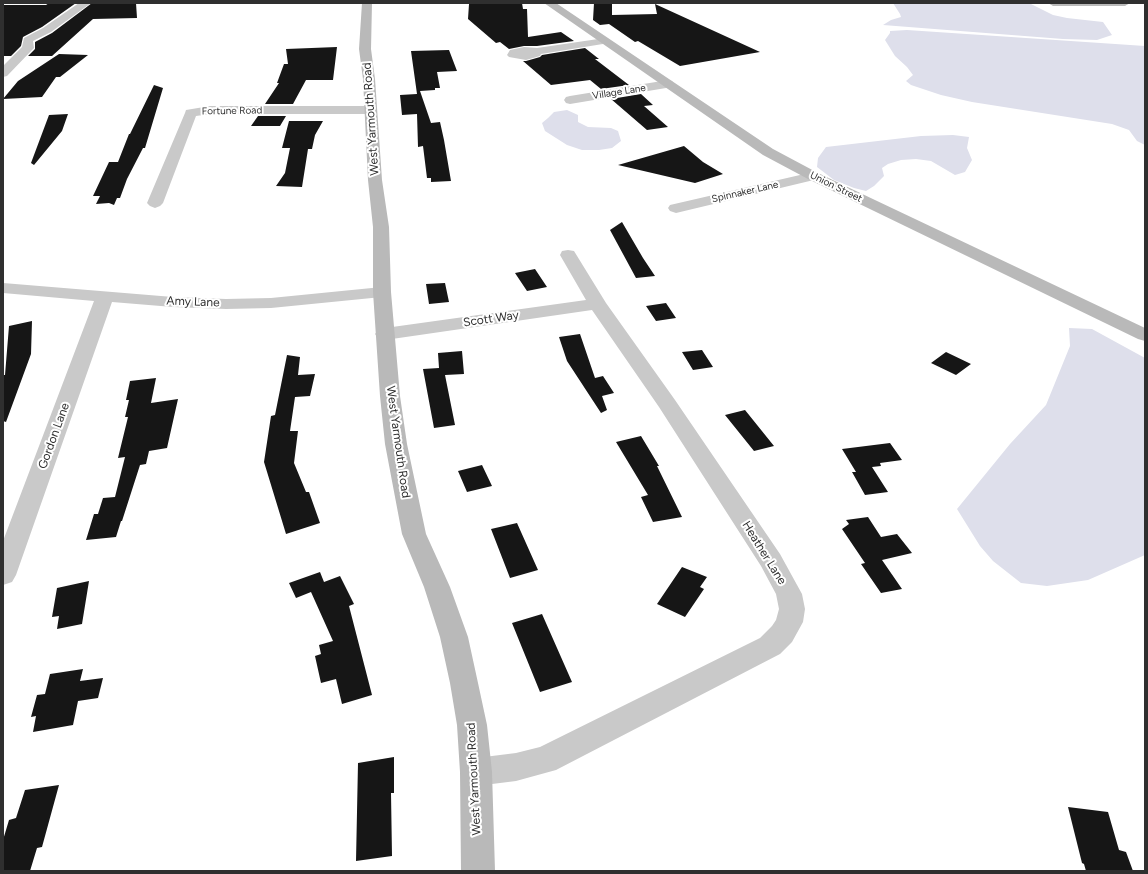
<!DOCTYPE html>
<style>
body{margin:0}
#map{position:relative;width:1148px;height:874px;overflow:hidden;background:#fff;font-family:Figtree,sans-serif}
canvas{display:block}
.frame{position:absolute;inset:0;border:4px solid #2f2f2f;pointer-events:none}
</style>
<div id="map">
<canvas width="1148" height="874"></canvas>
<div class="frame"></div>
</div>
<script>
const c = document.querySelector('canvas').getContext('2d');
c.lineJoin = 'round';
function paint(path, color) {
  c.fillStyle = color;
  c.fill(path, 'evenodd');
}
function poly(rows) {
  const path = new Path2D();
  for (const r of rows) {
    path.moveTo(r[0], r[1]);
    for (let i = 2; i < r.length; i += 2) path.lineTo(r[i], r[i + 1]);
  }
  return path;
}
function label(font, color, halo, rows, align = 'center') {
  c.font = font + ' Figtree,sans-serif';
  c.lineWidth = 4;
  c.setLineDash([]);
  c.textBaseline = 'middle';
  c.strokeStyle = halo;
  c.fillStyle = color;
  for (const [text, x, y, turn = 0] of rows) {
    c.save();
    c.translate(x, y);
    c.rotate((+turn || 0) * Math.PI / 180);
    c.textAlign = isNaN(turn) ? turn : align;
    if (halo) c.strokeText(text, 0, 0);
    c.fillText(text, 0, 0);
    c.restore();
  }
}
paint(poly([
 [893,3,1031,4,1053,15,1067,18,1103,22,1112,35,1097,40,1063,39,883,25,891,20,901,17,900,14],
 [907,30,1145,46,1145,145,1137,141,1129,130,1112,124,972,102,941,95,911,85,906,81,913,75,907,67,895,56,885,40,890,33,890,31],
 [567,110,578,115,578,122,588,127,611,128,618,131,621,141,612,148,599,150,582,150,567,145,545,131,542,123,548,118,554,112],
 [953,135,969,137,967,148,972,160,965,172,955,175,931,161,916,159,901,160,888,164,882,168,884,176,874,186,866,191,854,188,834,180,817,167,818,158,826,147,921,136],
 [1069,328,1092,329,1145,358,1145,555,1088,580,1047,586,1021,583,993,561,980,546,957,509,1010,444,1046,405,1070,346]
]), '#dedfeb');
paint(poly([
 [49,3,76,3,42,27,23,37,21,46,11,56,3,56,3,5,46,5],
 [92,3,136,3,137,18,93,19,52,56,28,56,35,49,35,42,52,33],
 [522,3,523,9,527,9,528,37,561,32,574,41,537,46,524,46,509,49,500,42,496,43,468,19,469,4],
 [594,3,612,3,612,15,657,14,655,4,760,52,680,66,638,41,635,42,609,24,600,25,593,20],
 [337,47,333,80,306,80,293,104,265,104,279,83,277,83,284,64,288,64,286,49],
 [585,48,599,59,595,59,629,85,601,89,590,80,551,85,523,61,526,61,540,57,542,55],
 [449,50,457,71,437,72,440,88,435,88,435,90,420,91,431,123,440,122,444,140,451,181,431,182,431,178,427,178,423,146,418,147,417,114,402,115,400,95,417,94,411,51],
 [59,54,88,55,60,77,56,77,42,97,3,99,18,81],
 [154,85,163,88,145,148,143,148,127,179,120,198,117,198,114,205,109,203,96,204,100,196,93,196,109,162,118,162,129,134,130,134],
 [641,94,653,105,644,106,668,127,647,130,611,99],
 [68,114,62,131,34,165,31,163,49,115],
 [258,116,286,116,280,126,251,126],
 [289,121,323,121,315,135,312,149,308,149,302,187,276,186,285,173,290,148,282,148],
 [684,146,703,162,723,174,695,183,618,165],
 [622,222,643,258,655,276,636,278,610,230],
 [535,269,547,287,527,291,515,273],
 [445,283,449,302,429,304,426,284],
 [666,303,676,318,656,321,646,306],
 [32,321,31,354,6,422,3,421,3,375,5,375,9,326],
 [580,334,595,378,603,376,614,393,602,396,607,410,601,413,567,361,559,337],
 [702,350,713,367,693,370,682,352],
 [462,351,464,374,445,375,455,425,434,428,423,369,439,368,438,353],
 [946,352,971,364,956,375,931,363],
 [287,355,300,357,298,375,315,374,310,396,295,397,290,431,298,431,294,463,306,492,309,492,320,523,286,534,264,462,271,416,275,415],
 [156,378,151,403,178,399,167,448,149,451,146,464,140,465,122,521,121,521,116,537,86,540,94,514,98,514,103,498,115,497,125,457,118,458,128,417,125,417,129,400,126,400,130,381],
 [745,410,774,446,754,451,725,415],
 [641,436,659,466,657,466,682,517,653,522,641,497,648,495,616,442],
 [890,443,902,460,880,463,881,466,872,467,888,492,865,495,852,472,856,472,842,449],
 [482,465,492,486,467,492,458,471],
 [868,517,881,537,897,534,912,553,882,560,902,589,881,593,861,564,865,563,842,529,849,524,846,520],
 [517,523,538,570,510,578,491,529],
 [682,567,707,577,700,587,704,589,685,617,657,604],
 [320,572,324,582,340,576,354,604,349,606,372,695,342,704,336,679,321,683,315,656,321,654,319,645,333,641,311,592,296,598,289,583],
 [89,581,82,624,57,629,59,616,52,617,57,588],
 [542,614,572,682,540,692,512,623],
 [83,669,80,681,103,678,98,698,78,701,73,725,33,732,36,716,31,717,37,695,45,694,50,674],
 [394,757,394,793,391,793,392,856,356,861,358,763],
 [59,785,42,847,37,848,30,871,3,871,3,840,9,820,16,818,25,790],
 [1068,807,1108,812,1119,850,1126,852,1133,871,1086,871,1084,864,1082,863]
]), '#161616');
paint(poly([
 [79,3,91,3,51,32,33,41,34,48,32,50,7,76,3,77,3,66,22,47,24,38,43,28,79,3],
 [605,38,610,41,609,43,541,54,540,56,526,60,509,57,507,55,510,50,524,47,537,48,605,38],
 [668,80,672,81,674,84,672,87,570,104,566,103,564,100,566,97,570,96,668,80],
 [210,106,371,106,376,107,377,110,376,113,371,114,210,114,196,116,163,203,160,206,155,208,150,206,147,203,185,113,186,110,210,106],
 [813,172,818,173,820,176,818,179,676,213,670,211,668,208,670,205,813,172],
 [568,250,574,251,606,303,675,400,780,554,802,594,805,609,803,622,792,642,780,654,556,770,516,781,476,786,465,782,460,772,465,762,476,758,516,753,540,747,760,638,772,626,776,620,779,609,776,594,761,566,659,407,592,310,385,340,378,338,375,334,378,330,385,328,586,300,560,255,562,251,568,250],
 [3,283,173,297,226,299,271,298,382,287,388,288,391,292,388,296,382,297,271,308,226,309,173,307,112,302,16,575,12,582,3,585,3,541,94,301,3,293,3,283]
]), '#c9c9c9');
paint(poly([
 [362,3,372,3,371,49,375,79,382,180,389,227,391,292,400,396,407,444,426,534,450,587,468,637,478,683,487,725,492,772,495,871,461,871,460,772,457,725,450,683,440,637,424,587,402,534,385,444,380,396,373,292,373,227,368,180,363,79,359,49,362,3],
 [544,3,556,3,773,149,818,173,1145,328,1145,341,1138,339,808,179,763,155,544,3],
 [1048,3,1130,3,1125,6,1053,6,1048,3]
]), '#b9b9b9');
label('10px', '#2f2f2f', '#fff', [
 ["Village Lane",619,92,-9],
 ["Fortune Road",232,111,-1],
 ["Union Street",836,187,26],
 ["Spinnaker Lane",745,192,-13]
]);
label('12px', '#2f2f2f', '#fff', [
 ["West Yarmouth Road",371,119,-94],
 ["Amy Lane",193,302,2],
 ["Scott Way",491,319,-8],
 ["Gordon Lane",54,436,-70],
 ["West Yarmouth Road",398,442,82],
 ["Heather Lane",764,553,58],
 ["West Yarmouth Road",474,779,-93]
]);
</script>
